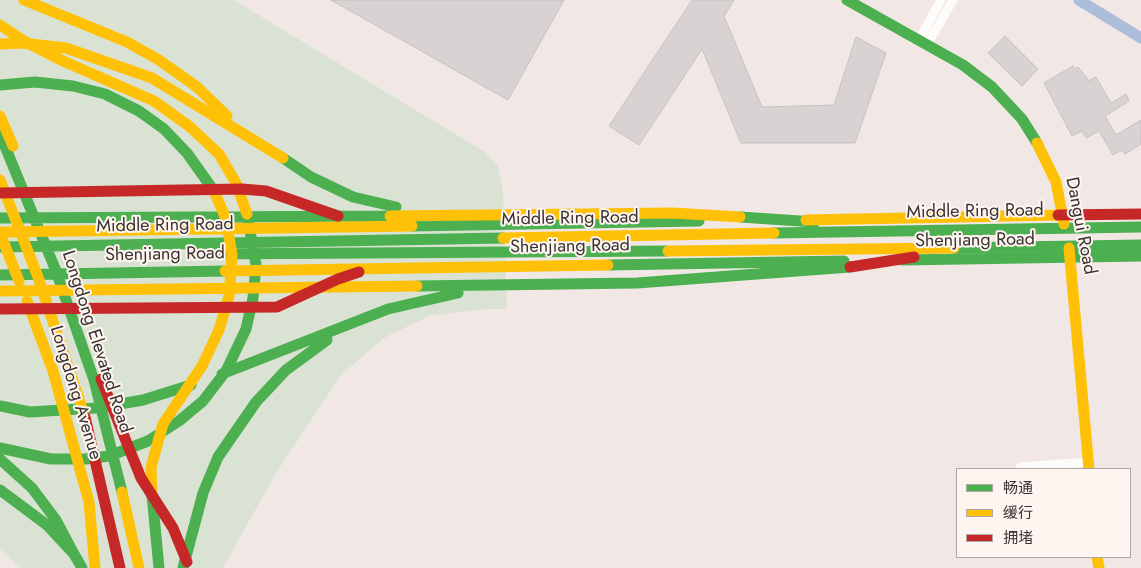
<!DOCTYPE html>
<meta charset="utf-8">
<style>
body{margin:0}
#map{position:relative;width:1141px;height:568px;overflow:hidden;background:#f1e8e5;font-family:Jost,"Noto Sans SC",sans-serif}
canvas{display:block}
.legend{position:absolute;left:956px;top:468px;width:175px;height:90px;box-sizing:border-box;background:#fef5f1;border:1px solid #afa7a4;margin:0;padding:6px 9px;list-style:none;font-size:15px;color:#383230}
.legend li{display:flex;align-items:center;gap:10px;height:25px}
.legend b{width:25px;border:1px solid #afa7a4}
</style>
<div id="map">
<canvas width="1141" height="568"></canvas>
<ul class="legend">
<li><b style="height:6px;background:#4caf50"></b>畅通</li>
<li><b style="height:6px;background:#ffc107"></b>缓行</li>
<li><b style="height:6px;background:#c62828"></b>拥堵</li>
</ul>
</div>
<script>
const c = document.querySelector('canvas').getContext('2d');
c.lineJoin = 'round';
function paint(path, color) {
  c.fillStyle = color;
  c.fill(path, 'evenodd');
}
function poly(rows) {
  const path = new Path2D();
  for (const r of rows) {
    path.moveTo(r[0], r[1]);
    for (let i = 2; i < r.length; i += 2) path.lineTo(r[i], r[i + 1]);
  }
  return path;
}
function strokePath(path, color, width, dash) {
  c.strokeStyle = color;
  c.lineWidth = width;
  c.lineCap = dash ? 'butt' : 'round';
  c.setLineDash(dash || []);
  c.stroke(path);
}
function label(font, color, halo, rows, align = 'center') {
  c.font = font + ' Jost,sans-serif';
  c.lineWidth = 4;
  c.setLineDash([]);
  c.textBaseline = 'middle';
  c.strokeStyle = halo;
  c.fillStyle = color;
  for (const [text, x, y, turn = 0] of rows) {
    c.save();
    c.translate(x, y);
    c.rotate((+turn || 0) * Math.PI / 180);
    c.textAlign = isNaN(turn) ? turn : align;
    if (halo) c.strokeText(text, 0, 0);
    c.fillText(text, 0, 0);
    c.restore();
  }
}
paint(poly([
 [0,0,234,0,483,151,498,166,503,192,507,309,487,309,429,316,384,338,341,375,276,473,223,568,21,568,0,549]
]), '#dae3d3');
strokePath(poly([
 [1079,0,1141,38]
]), '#acbeda', 11);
const building = poly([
 [331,0,564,0,508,100,331,0],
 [692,0,734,0,724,16,762,107,834,105,856,37,886,53,855,143,741,143,702,49,639,145,609,126,692,0],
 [1005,36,1038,69,1022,86,988,53,1005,36],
 [1073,66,1075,69,1078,67,1089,81,1096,77,1111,103,1126,94,1129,101,1105,116,1116,135,1141,120,1141,144,1125,154,1122,150,1113,155,1099,131,1086,138,1082,131,1072,136,1044,83,1073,66]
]);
paint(building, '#d8d2d2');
strokePath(building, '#c7c0c1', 1);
strokePath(poly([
 [919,40,941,0],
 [927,45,953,0],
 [1020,467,1089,462]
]), '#fdfcfb', 9);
strokePath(poly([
 [847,0,963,65,992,87,1022,119,1037,143],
 [0,85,35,82,73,86,105,94,139,111,164,129,187,153,214,191],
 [0,134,56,271,94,380,122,492],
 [283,158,311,177,353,197,396,207],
 [740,217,815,222],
 [0,218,390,216],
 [412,226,699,221],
 [774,233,1141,227],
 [0,247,503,238],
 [954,248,1141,245],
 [210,254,668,251],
 [903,260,1141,256],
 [608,265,844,261],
 [0,275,225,271],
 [417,286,637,283,850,267],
 [222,374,388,309,458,293],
 [0,406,30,412,96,408,143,400,191,385],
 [0,448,51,459,86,459,109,456,148,441,179,421,203,401,226,371,246,329,253,298,256,265,247,214],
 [0,459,32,488,56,520,74,554],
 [0,490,47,525,74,554,82,568],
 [152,495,159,568],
 [183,568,203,493,218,457,256,402,286,370,327,340]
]), '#4caf50', 11);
strokePath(poly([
 [24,0,127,42,159,60,197,87,227,116],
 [0,25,24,41,63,61,154,101,189,126,219,154,236,183,247,214],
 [0,44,22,43,66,48,152,78,283,158],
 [0,116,13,146],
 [1037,143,1056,182,1064,224],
 [0,180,38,277,85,417],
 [390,216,673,213,740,217],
 [806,220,1058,215],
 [0,232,412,226],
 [2,238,19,281],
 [503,238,774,233],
 [1069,248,1089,469],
 [668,251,954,248],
 [225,271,608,265],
 [0,291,417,286],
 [27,301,53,371,89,502,95,568],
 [122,492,139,568],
 [152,495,151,467,163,424,202,366,219,330,229,296,232,255,226,219,214,191],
 [1097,557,1099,568]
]), '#ffc107', 11);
strokePath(poly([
 [0,193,242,189,266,191,338,216],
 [1058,215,1141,214],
 [850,267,914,257],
 [0,309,277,307,338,279,359,272],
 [101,379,141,478,173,528,187,562],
 [85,417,120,568]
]), '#c62828', 11);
label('18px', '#383230', '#fef5f1', [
 ["Middle Ring Road",975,212,-1],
 ["Middle Ring Road",570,219,-1],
 ["Middle Ring Road",165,226,-1],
 ["Dangui Road",1080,226,79],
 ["Shenjiang Road",975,241,-1],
 ["Shenjiang Road",570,247,-1],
 ["Shenjiang Road",165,255,-1],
 ["Longdong Elevated Road",96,342,72],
 ["Longdong Avenue",75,393,73]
]);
</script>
